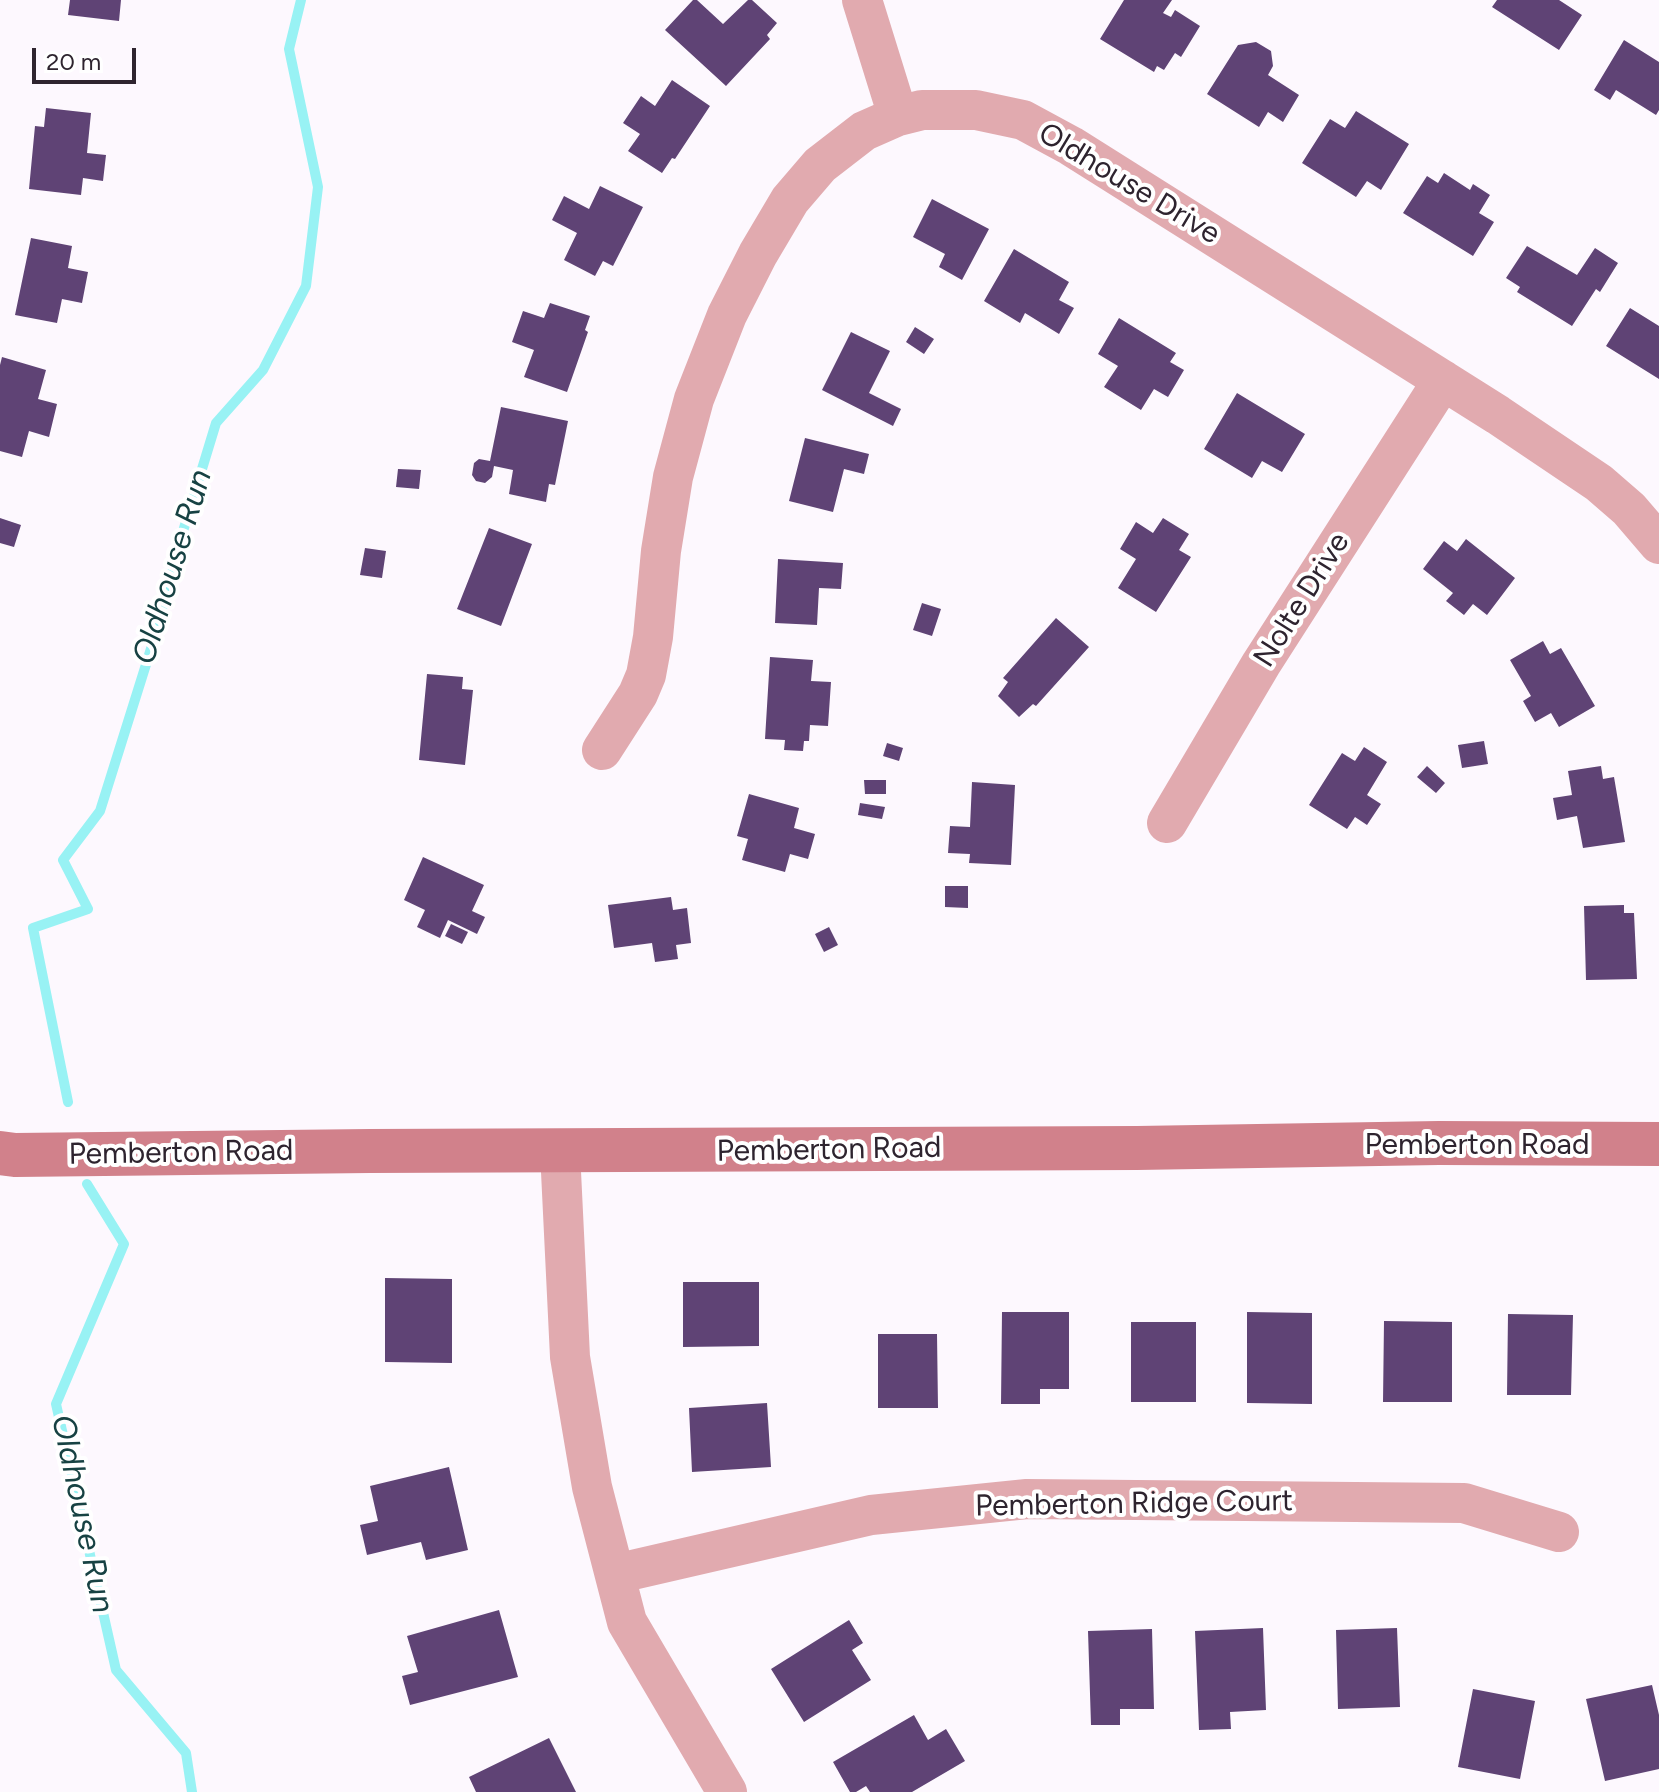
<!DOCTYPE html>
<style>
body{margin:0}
#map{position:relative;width:1659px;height:1792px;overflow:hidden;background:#fdf8fe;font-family:Figtree,sans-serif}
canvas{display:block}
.scale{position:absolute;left:32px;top:48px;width:104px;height:36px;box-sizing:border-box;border:4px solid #2e242f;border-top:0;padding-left:10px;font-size:24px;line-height:28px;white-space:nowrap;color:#2e242f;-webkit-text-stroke:6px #fff;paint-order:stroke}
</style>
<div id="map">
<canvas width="1659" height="1792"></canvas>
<div class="scale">20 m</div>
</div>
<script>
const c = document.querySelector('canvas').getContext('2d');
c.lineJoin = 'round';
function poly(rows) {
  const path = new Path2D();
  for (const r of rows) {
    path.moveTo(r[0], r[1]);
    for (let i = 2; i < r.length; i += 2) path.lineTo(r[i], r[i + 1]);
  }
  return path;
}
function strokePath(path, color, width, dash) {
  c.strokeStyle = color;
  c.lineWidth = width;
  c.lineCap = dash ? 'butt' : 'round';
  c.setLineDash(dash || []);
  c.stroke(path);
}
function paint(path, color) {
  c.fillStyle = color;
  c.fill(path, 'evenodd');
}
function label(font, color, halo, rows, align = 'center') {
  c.font = font + ' Figtree,sans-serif';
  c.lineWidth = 8;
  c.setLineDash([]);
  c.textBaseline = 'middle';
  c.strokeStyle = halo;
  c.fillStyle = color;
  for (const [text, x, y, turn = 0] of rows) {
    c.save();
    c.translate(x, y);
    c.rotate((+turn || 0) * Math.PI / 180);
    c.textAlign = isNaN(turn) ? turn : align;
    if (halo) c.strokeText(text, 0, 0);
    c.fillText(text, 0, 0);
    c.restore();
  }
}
strokePath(poly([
 [68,1102,33,928,88,909,63,860,100,811,154,639,184,528,216,423,263,370,306,286,318,187,289,49,301,0],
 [87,1184,124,1244,56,1404,116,1670,186,1753,192,1792]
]), '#98f2f4', 10);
paint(poly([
 [70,0,121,0,119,21,68,15],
 [693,0,697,0,723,24,748,0,752,0,777,23,767,35,770,39,726,86,665,30],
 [1124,0,1172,0,1163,13,1171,17,1175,10,1200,26,1181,57,1175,53,1164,70,1157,66,1154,72,1100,39],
 [1497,0,1559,0,1582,15,1559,50,1492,7],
 [1624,40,1659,62,1659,110,1656,115,1616,90,1610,100,1594,90],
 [1256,42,1271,51,1273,66,1268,75,1299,95,1283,122,1268,112,1259,127,1207,94,1238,45],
 [672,80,710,106,675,159,672,158,662,173,628,151,640,134,623,123,641,96,655,106],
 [46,108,91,113,87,153,106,155,103,181,83,178,81,195,29,189,35,126,44,127],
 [1356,111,1409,144,1381,190,1367,181,1356,197,1302,163,1330,119,1345,128],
 [1444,173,1470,190,1473,184,1490,195,1479,213,1494,222,1473,256,1403,213,1427,176,1438,183],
 [600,186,643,207,613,266,603,261,595,276,564,260,577,233,552,220,564,196,589,209],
 [932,199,989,229,962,280,939,267,945,254,913,237],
 [31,238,72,246,68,268,88,272,82,303,62,299,57,323,15,315],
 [1527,246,1577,275,1595,248,1618,263,1600,292,1596,289,1572,326,1517,292,1520,287,1506,278],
 [1014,249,1069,282,1059,300,1074,308,1059,334,1025,313,1020,323,984,301],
 [550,303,590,316,585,330,588,332,567,392,524,377,534,350,512,342,523,311,544,318],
 [1630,308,1659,326,1659,379,1606,346],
 [1119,318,1176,353,1170,362,1184,370,1168,397,1154,389,1141,410,1104,387,1118,366,1098,354],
 [915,327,934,339,924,354,906,342],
 [851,332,890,351,869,393,901,409,893,426,822,390],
 [2,357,46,370,38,399,57,404,49,437,29,431,22,457,0,451,0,365],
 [1237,393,1305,434,1282,472,1262,461,1252,478,1204,449],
 [501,407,568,421,555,485,549,484,546,502,509,494,513,470,494,466,492,477,485,483,476,481,472,475,474,463,479,459,490,461],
 [805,438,869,454,864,474,844,469,833,512,789,501],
 [398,469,421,470,419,489,396,487],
 [0,518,21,525,14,547,0,543],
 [1163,518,1189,534,1179,550,1191,557,1156,612,1118,588,1136,559,1120,549,1136,522,1153,533],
 [489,528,532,544,501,626,457,609],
 [1466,539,1515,578,1487,615,1473,604,1464,615,1446,601,1453,593,1423,569,1444,541,1457,551],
 [365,548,386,551,382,578,360,575],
 [778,559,843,563,841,589,819,588,817,625,775,623],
 [922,603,941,609,932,636,913,630],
 [1056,618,1089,647,1036,706,1033,704,1019,717,998,696,1008,682,1003,678],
 [1543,641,1550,654,1561,648,1595,706,1559,727,1551,713,1535,722,1523,701,1531,696,1510,660],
 [770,657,813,660,811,681,831,682,828,726,810,725,809,741,804,741,803,751,784,750,785,740,765,739],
 [427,674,463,677,462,689,473,690,465,765,419,760],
 [1484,741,1488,764,1462,768,1458,745],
 [887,743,903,748,899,761,883,756],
 [1364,747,1387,762,1367,795,1381,804,1367,825,1355,817,1347,829,1309,805,1342,753,1355,761],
 [1427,766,1445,783,1436,793,1417,777],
 [1601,766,1603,779,1614,777,1625,842,1583,848,1577,816,1557,820,1553,798,1572,795,1568,771],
 [864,780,886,780,886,794,865,794],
 [972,782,1015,785,1011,865,969,863,970,854,948,853,950,826,970,827],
 [749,794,799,808,794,828,815,834,808,859,790,854,785,872,742,860,748,839,737,836],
 [860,803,885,807,882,819,858,815],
 [423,857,484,885,472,911,485,917,477,934,448,920,440,938,417,927,425,910,404,900],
 [945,886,968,886,968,908,945,907],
 [671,897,673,910,687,908,691,943,676,945,678,959,655,962,652,943,614,948,608,905],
 [1624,905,1624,913,1634,913,1637,979,1586,980,1584,906],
 [451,924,468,932,462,944,445,936],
 [829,927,838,945,824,952,815,934],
 [385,1278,452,1279,452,1363,385,1362],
 [683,1282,759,1282,759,1346,683,1347],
 [1002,1312,1069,1312,1069,1389,1040,1389,1040,1404,1001,1404],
 [1247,1312,1312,1313,1312,1404,1247,1403],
 [1508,1314,1573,1315,1571,1395,1507,1395],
 [1384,1321,1452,1322,1452,1402,1383,1402],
 [1131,1322,1196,1322,1196,1402,1131,1402],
 [878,1334,937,1334,938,1408,878,1408],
 [767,1403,771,1467,692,1472,689,1408],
 [449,1467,468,1550,426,1560,421,1542,367,1555,360,1525,378,1521,370,1486],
 [499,1610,518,1677,410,1705,402,1676,418,1672,407,1636],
 [849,1620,863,1643,852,1650,871,1680,804,1722,771,1669],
 [1263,1628,1266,1710,1230,1712,1231,1729,1199,1730,1195,1631],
 [1397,1628,1400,1707,1338,1709,1336,1630],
 [1152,1629,1154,1709,1120,1709,1120,1725,1091,1725,1088,1631],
 [1652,1685,1659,1715,1659,1769,1605,1781,1586,1699],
 [1473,1689,1535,1701,1520,1779,1458,1767],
 [914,1715,928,1740,946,1729,965,1761,912,1792,870,1792,866,1786,856,1792,850,1792,833,1762],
 [549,1738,576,1792,476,1792,469,1777]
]), '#5f4375');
strokePath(poly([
 [862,0,898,116],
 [602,750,638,694,646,675,653,637,661,551,673,477,694,399,727,315,758,254,790,200,820,165,864,131,898,116,922,110,976,110,1023,120,1071,146,1498,415,1599,483,1629,509,1659,544],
 [1167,823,1261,664,1443,380],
 [560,1151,570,1357,592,1487,627,1622,727,1792],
 [615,1574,871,1515,1027,1499,1464,1503,1559,1532]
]), '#e1aaaf', 40);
strokePath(poly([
 [0,1153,15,1155,370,1151,1137,1148,1439,1143,1659,1144]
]), '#d1818b', 44);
label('30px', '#2e242f', '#fff', [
 ["Oldhouse Drive",1129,184,31],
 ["Nolte Drive",1302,600,-58],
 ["Pemberton Road",1477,1145],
 ["Pemberton Road",829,1150,-1],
 ["Pemberton Road",181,1153,-1],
 ["Pemberton Ridge Court",1134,1504,-1]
]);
label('italic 32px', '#174243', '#fff', [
 ["Oldhouse Run",173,567,-73],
 ["Oldhouse Run",82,1514,78]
]);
</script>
